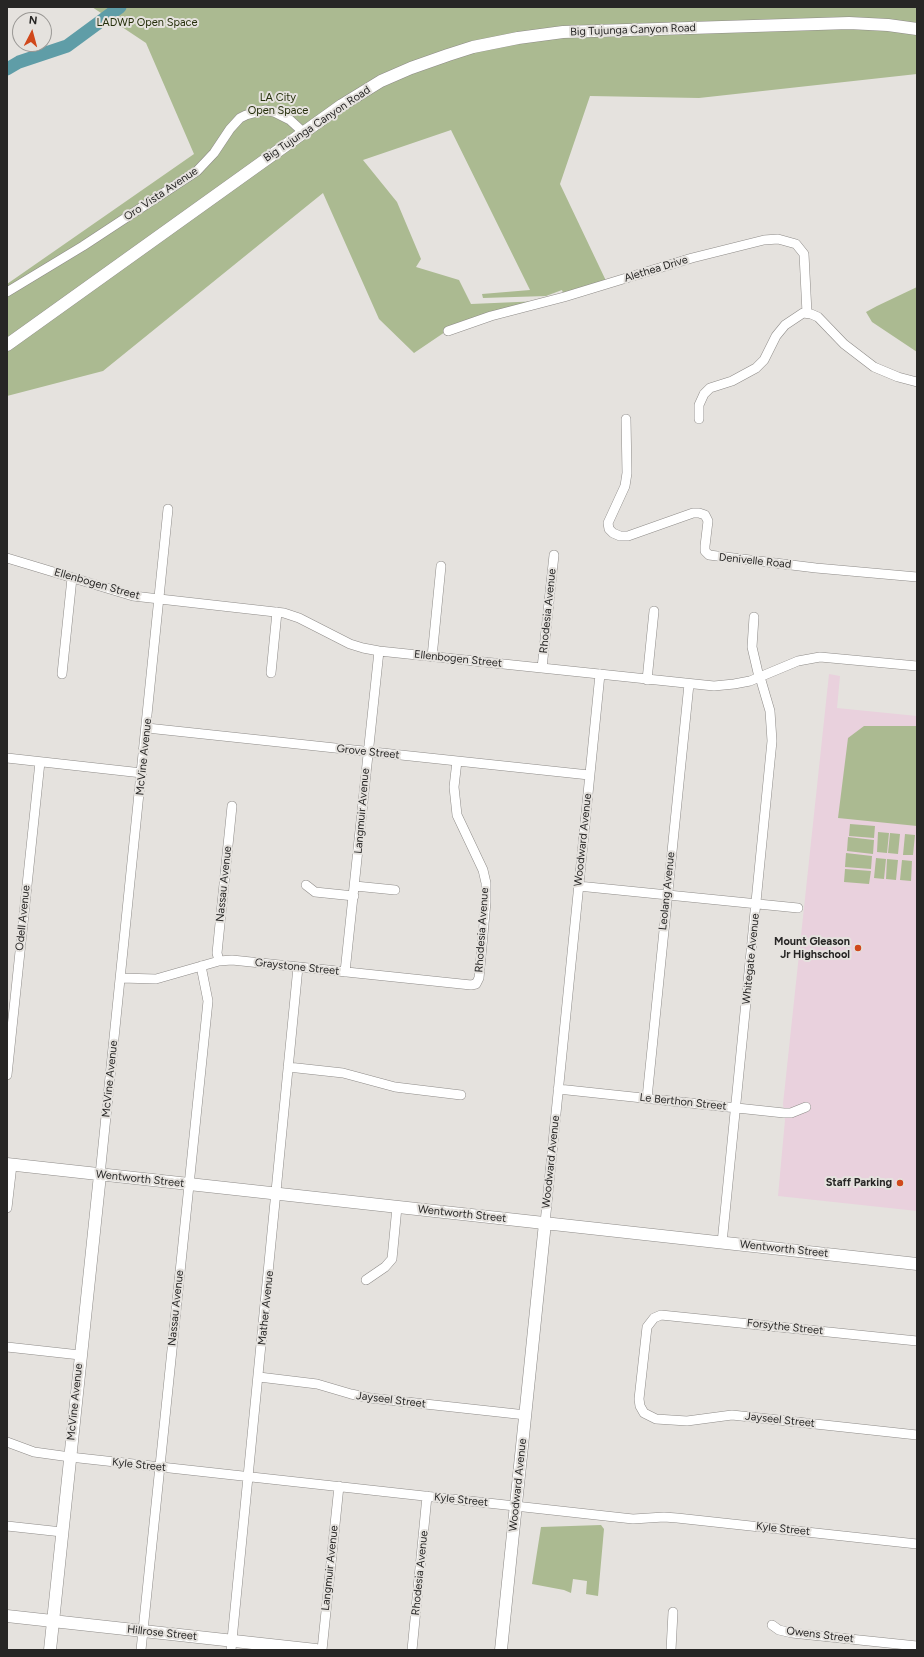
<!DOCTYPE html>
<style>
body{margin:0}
#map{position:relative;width:924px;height:1657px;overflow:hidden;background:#e5e2de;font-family:Figtree,sans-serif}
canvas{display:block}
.frame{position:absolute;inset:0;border:8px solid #272625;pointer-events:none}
.north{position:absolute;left:12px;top:12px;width:40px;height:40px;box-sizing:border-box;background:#e5e2de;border:1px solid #999794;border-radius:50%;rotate:6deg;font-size:11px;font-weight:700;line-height:16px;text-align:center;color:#272625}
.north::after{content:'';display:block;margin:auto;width:14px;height:18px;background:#d0481b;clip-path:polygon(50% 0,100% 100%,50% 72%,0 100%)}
</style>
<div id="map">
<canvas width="924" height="1657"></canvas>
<div class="frame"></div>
<div class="north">N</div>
</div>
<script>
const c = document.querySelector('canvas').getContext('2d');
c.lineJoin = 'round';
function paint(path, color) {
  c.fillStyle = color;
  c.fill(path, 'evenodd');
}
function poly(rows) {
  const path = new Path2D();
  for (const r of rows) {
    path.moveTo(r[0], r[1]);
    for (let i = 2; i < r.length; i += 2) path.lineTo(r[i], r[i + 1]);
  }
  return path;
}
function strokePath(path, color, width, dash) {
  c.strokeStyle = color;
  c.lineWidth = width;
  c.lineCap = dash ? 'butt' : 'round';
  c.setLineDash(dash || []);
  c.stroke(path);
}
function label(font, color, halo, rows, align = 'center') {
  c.font = font + ' Figtree,sans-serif';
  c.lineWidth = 4;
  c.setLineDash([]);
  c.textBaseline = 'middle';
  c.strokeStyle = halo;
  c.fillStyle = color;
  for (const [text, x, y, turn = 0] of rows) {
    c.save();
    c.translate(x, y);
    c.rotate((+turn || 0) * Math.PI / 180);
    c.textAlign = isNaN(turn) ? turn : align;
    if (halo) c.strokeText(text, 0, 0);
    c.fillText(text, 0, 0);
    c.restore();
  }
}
paint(poly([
 [829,674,840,676,837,708,917,716,917,1211,778,1196,785,1120,783,1104]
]), '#e9d1dd');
paint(poly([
 [92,7,917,7,917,74,699,98,590,96,560,184,608,285,569,299,496,315,462,324,445,332,414,353,379,319,323,193,103,371,7,396,7,284,194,154,146,43],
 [451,130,530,290,482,294,483,298,546,296,562,290,564,296,541,301,471,304,459,280,416,267,421,259,397,202,363,160],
 [917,287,917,352,872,322,866,312,877,306],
 [864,726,917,726,917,826,838,818,848,738],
 [850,824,875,826,874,838,849,836],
 [878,832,889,833,887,853,877,852],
 [890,833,900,834,898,854,888,853],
 [905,834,915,835,913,855,903,855],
 [848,837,874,840,873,854,847,851],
 [846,853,872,856,871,869,845,867],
 [876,858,886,859,884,879,874,878],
 [887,859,898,860,896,880,886,879],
 [902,860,912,861,911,881,900,880],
 [845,869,871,871,869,884,844,882],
 [601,1525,604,1529,598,1596,586,1594,587,1581,573,1579,571,1593,564,1590,532,1584,541,1527]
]), '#abba91');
strokePath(poly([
 [119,7,120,7]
]), '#5f9da7', 2);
strokePath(poly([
 [7,69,19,62,67,46,120,7]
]), '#5f9da7', 13);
const street = poly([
 [7,292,83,246,197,171,214,153,230,129,240,118,246,115,265,110,274,112,290,120,303,132],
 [448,331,491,316,564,297,692,258,764,240,778,239,796,244,804,254,807,313],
 [626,419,627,473,625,486,608,523,609,529,613,533,620,536,628,536,693,513,699,513,705,515,708,521,705,546,705,551,709,555,816,568,917,577],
 [699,419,699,405,704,394,710,388,732,381,756,368,764,360,776,336,785,325,803,313,811,314,818,317,844,344,874,367,898,377,917,382],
 [7,558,133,596,284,613,299,618,350,644,363,648,379,651,714,686,734,684,750,681,798,661,820,657,917,666],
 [754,617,752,647,759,677],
 [432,657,441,566],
 [542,668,554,555],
 [271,673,277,612],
 [62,674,72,578],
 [647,680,654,611],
 [147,728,589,775],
 [7,758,142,773],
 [306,885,315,892,354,896],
 [355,886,395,890],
 [578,886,798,908],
 [219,961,217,953,232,806],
 [345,972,379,651],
 [121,978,156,979,219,961,232,960,471,985,476,984,479,978,486,902,486,883,483,870,457,815,454,787,457,761],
 [288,1067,343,1073,395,1087,461,1095],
 [7,1075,40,762],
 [558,1089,784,1113,791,1113,806,1107],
 [647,1098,689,684],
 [100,1175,168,509],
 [7,1208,12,1165],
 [545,1223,600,674],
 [722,1243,772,741,770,711,760,677],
 [366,1280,385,1267,392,1259,397,1207],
 [917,1341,661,1315,654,1318,647,1327,639,1399,640,1406,644,1413,656,1419,687,1421,732,1415,917,1435],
 [7,1347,80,1355],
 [259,1377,317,1384,351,1394,370,1398,526,1415],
 [7,1442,34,1452,70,1457,633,1519,664,1517,677,1518,917,1544],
 [7,1526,62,1532],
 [772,1625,779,1630,792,1633,917,1646],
 [141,1650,208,1001,201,966],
 [231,1650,298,967],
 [322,1650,339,1486],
 [412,1650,427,1496],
 [671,1650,673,1612]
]);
const secondary = poly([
 [7,345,342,105,381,81,411,68,448,55,473,47,518,38,563,32,849,23,888,25,917,29],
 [7,1164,917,1264],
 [7,1616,316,1650],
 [50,1650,100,1175],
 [501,1650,545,1223]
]);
strokePath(street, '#8e8b88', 10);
strokePath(secondary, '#8e8b88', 13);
strokePath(street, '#fff', 9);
strokePath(secondary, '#fff', 12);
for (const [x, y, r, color] of [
 [858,948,4,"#d0481b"],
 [900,1183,4,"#d0481b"]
]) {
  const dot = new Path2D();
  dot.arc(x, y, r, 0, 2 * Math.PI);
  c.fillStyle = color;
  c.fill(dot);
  strokePath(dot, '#e5e2de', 1.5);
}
label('11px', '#252f0b', '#e5e2de', [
 ["LADWP Open Space",147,23],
 ["LA City",278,98],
 ["Open Space",278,111]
]);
label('11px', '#272625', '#e5e2de', [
 ["Big Tujunga Canyon Road",633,30,-2],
 ["Big Tujunga Canyon Road",317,124,-34],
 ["Oro Vista Avenue",161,194,-34],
 ["Alethea Drive",656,269,-17],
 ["Denivelle Road",755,561,6],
 ["Ellenbogen Street",97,584,16],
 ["Rhodesia Avenue",548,611,-84],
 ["Ellenbogen Street",458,659,6],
 ["Grove Street",368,752,6],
 ["McVine Avenue",144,757,-84],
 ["Langmuir Avenue",362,811,-85],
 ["Woodward Avenue",583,840,-84],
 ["Nassau Avenue",224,884,-84],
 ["Leolang Avenue",667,891,-84],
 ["Odell Avenue",23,918,-84],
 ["Rhodesia Avenue",482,930,-86],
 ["Whitegate Avenue",751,959,-84],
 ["Graystone Street",297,967,6],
 ["McVine Avenue",110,1079,-84],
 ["Le Berthon Street",683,1102,6],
 ["Woodward Avenue",551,1162,-84],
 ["Wentworth Street",140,1179,6],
 ["Wentworth Street",462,1214,6],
 ["Wentworth Street",784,1249,6],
 ["Nassau Avenue",176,1308,-84],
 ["Mather Avenue",266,1308,-84],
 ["Forsythe Street",785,1327,6],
 ["Jayseel Street",391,1400,7],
 ["McVine Avenue",75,1402,-84],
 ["Jayseel Street",780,1420,6],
 ["Kyle Street",139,1465,6],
 ["Woodward Avenue",518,1485,-84],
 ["Kyle Street",461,1500,6],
 ["Kyle Street",783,1529,6],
 ["Langmuir Avenue",330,1568,-84],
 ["Rhodesia Avenue",420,1573,-84],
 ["Hillrose Street",162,1633,6],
 ["Owens Street",820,1635,7]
]);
label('bold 11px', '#272625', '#e5e2de', [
 ["Mount Gleason",850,942],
 ["Jr Highschool",850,955],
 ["Staff Parking",892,1183]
], 'right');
</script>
